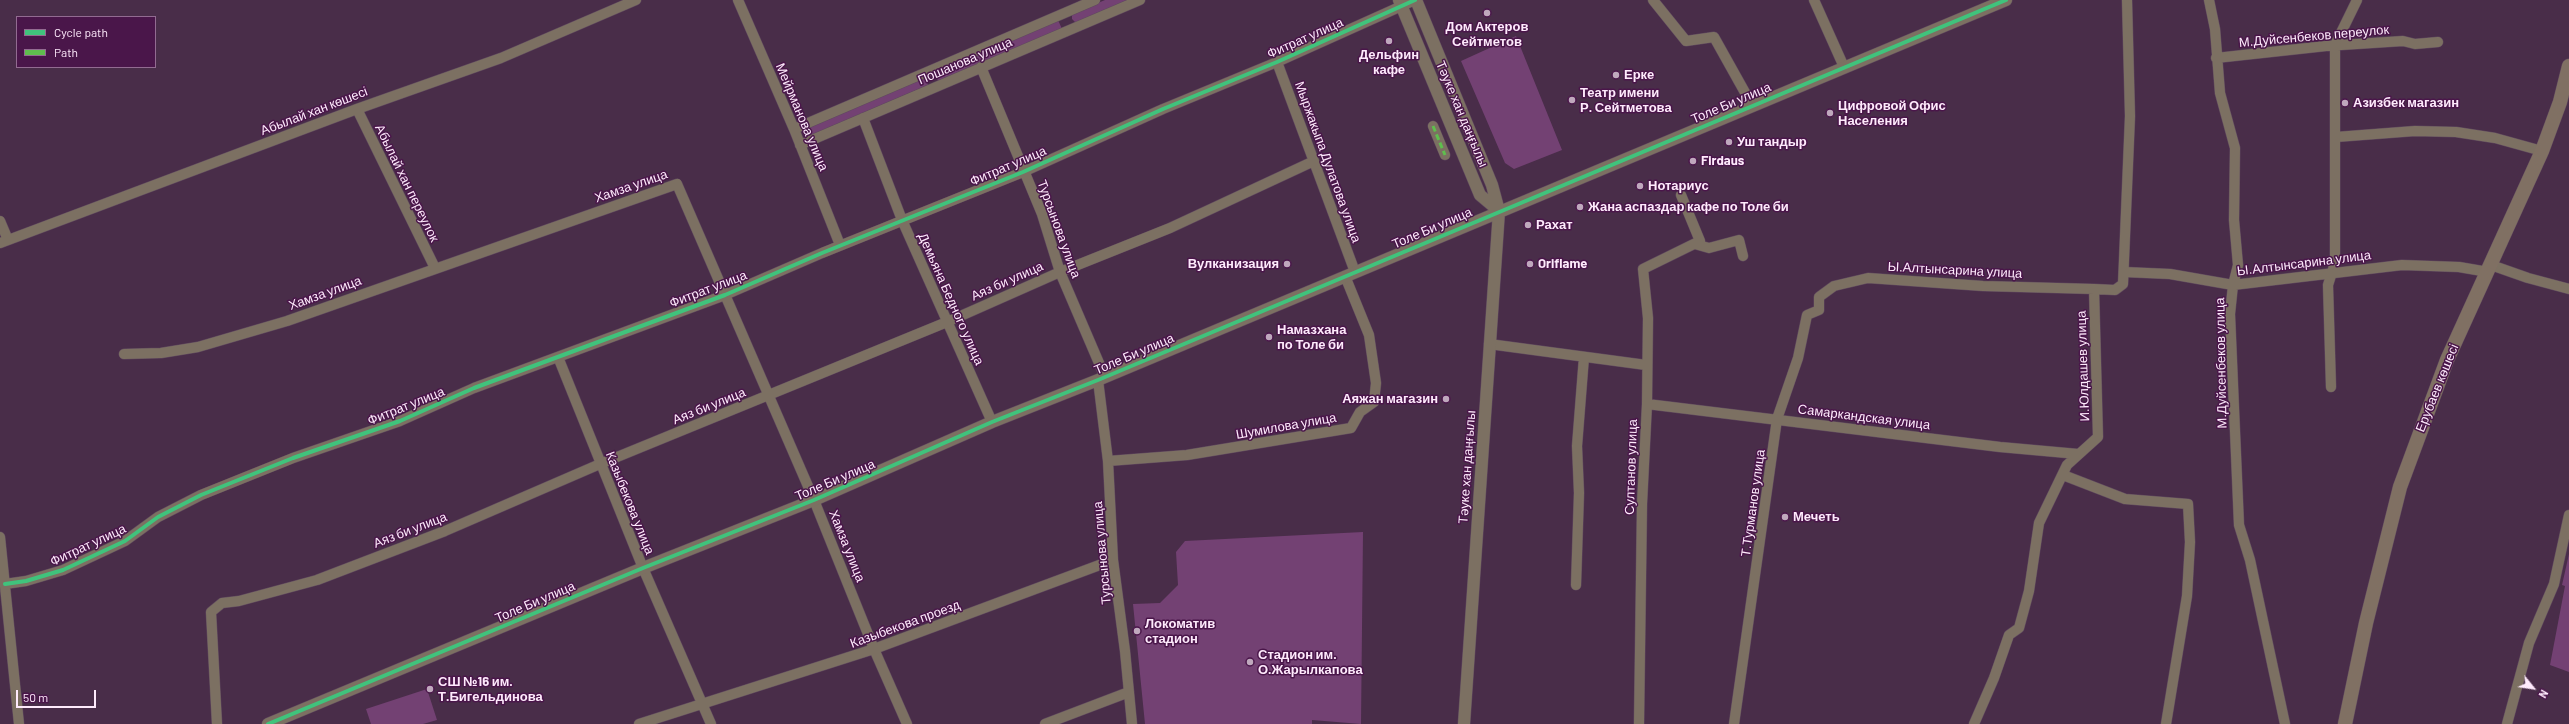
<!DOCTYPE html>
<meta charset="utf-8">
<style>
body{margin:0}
#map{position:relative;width:2569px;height:724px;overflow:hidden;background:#492d49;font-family:Barlow,sans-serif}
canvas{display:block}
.legend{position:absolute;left:16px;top:16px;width:140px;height:52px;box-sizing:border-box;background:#4a164a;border:1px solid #926b91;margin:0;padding:5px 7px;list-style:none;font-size:12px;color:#feeafc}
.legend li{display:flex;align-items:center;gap:8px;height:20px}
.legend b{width:20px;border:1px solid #926b91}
.north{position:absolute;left:2513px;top:668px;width:40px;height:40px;-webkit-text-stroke:3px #4a164a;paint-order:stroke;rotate:120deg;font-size:11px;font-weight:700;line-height:16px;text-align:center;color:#feeafc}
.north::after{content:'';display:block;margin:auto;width:14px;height:18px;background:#feeafc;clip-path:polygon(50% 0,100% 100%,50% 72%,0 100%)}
.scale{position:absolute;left:16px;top:690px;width:80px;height:18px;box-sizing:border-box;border:2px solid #feeafc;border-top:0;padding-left:5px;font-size:12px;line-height:14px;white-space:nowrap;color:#feeafc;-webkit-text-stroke:3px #4a164a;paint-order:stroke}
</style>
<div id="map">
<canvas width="2569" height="724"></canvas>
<ul class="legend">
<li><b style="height:5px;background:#40c37c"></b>Cycle path</li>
<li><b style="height:5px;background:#5fbe4e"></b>Path</li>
</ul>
<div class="north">N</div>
<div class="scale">50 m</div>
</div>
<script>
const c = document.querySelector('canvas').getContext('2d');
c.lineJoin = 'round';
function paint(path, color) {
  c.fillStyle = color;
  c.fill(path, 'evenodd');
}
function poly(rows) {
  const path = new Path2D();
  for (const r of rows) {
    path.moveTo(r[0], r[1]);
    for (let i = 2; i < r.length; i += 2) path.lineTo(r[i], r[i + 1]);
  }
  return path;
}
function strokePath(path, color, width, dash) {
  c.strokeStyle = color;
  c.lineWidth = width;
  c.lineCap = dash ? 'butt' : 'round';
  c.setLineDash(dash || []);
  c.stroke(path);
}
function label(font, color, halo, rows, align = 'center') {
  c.font = font + ' Barlow,sans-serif';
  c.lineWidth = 3;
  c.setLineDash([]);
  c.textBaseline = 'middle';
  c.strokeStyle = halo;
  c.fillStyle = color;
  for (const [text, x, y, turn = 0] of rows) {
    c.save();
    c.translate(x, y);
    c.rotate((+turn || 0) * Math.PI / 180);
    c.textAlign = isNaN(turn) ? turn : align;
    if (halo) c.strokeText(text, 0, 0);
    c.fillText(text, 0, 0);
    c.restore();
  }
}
paint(poly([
 [1105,0,1129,0,1076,23,1072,19,1072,14],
 [1058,20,1062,29,938,81,935,73],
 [1516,36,1562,150,1514,169,1505,163,1461,61],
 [925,77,928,85,807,137,804,133,803,128],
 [1363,532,1361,724,1312,720,1312,724,1145,724,1133,604,1160,603,1178,585,1176,552,1185,541],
 [2569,554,2569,672,2550,665,2565,586,2562,585],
 [427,689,437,720,423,724,371,724,366,709]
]), '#734173');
const minor = poly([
 [738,0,794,129,840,245],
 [1653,0,1686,41,1714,37,1752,105],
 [1814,0,1844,67],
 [2209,0,2215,29,2220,93,2235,148,2234,220,2238,265,2233,285,2230,314,2239,525,2250,560,2285,724],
 [2216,58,2326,46,2403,41,2415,44,2438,42],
 [1277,62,1355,272],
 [981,67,1042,214,1060,272,1105,377],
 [357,109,435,268],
 [863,118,902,220,992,422],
 [1433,126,1445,155],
 [794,129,1095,0],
 [2336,137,2415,131,2456,132,2495,138,2542,151],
 [800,145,1140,0],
 [0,221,8,240],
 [0,243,357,109,501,58,636,0],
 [1695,244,1709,248,1739,240,1743,256],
 [2491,265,2528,278,2569,289],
 [2124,272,2170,274,2233,285,2402,265,2459,267,2488,272],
 [1489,344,1646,365],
 [124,354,161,353,198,347,287,321,677,184,814,500,874,649,907,724],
 [558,357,643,568,711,724],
 [1098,380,1108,461,1113,560,1125,651,1132,724],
 [2331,387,2328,285,2335,263,2335,45,2357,0],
 [1647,404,2000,447,2078,454],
 [1108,461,1187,455,1351,428,1360,412,1374,402,1376,383,1369,335,1345,276],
 [2063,475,2125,499,2188,504,2190,542,2187,596,2166,724],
 [0,537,19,724],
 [5,584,26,581,63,570,125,541,158,517,201,495,293,458,400,421,474,388,725,295,822,253,1023,172,1163,109,1277,62,1415,0],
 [1576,585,1579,493,1577,446,1584,357],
 [217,724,211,612,222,603,239,601,317,580,445,531,600,464,947,322,1060,272,1170,228,1314,161],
 [639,724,874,649,1113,560],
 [1045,724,1129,692],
 [1639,724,1642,504,1647,404,1648,318,1643,269,1700,241,1681,195],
 [1734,724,1777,419,1798,358,1807,315,1819,310,1819,297,1834,286,1868,278,1983,286,2094,289],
 [1974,724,1994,678,2009,635,2019,628,2029,591,2039,523,2067,465,2098,437,2094,289,2115,290,2123,284,2130,116,2127,0],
 [2507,724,2529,643,2554,584,2569,515]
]);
const tertiary = poly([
 [1399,0,1480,195,1499,211],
 [1416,0,1492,185,1499,211,1464,724],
 [268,724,643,568,814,500,992,422,1098,380,2006,0]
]);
const secondary = poly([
 [2345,724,2366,623,2400,487,2447,360,2542,151,2560,102,2569,66]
]);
strokePath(minor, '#604a5f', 11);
strokePath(tertiary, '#604a5f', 13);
strokePath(secondary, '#604a5f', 15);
strokePath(minor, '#7c7062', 10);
strokePath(tertiary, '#7c7062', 12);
strokePath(secondary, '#807063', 14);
strokePath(poly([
 [1433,126,1445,155]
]), '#5fbe4e', 3, [6, 3]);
strokePath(poly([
 [5,584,26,581,63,570,125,541,158,517,201,495,293,458,400,421,474,388,725,295,822,253,1023,172,1163,109,1277,62,1415,0],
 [268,724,643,568,814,500,992,422,1098,380,2006,0]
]), '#40c37c', 4);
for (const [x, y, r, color] of [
 [1487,13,4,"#bfa8bd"],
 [1389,41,4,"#bfa8bd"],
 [1616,75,4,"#bfa8bd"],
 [1572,100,4,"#bfa8bd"],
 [2345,103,4,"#bfa8bd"],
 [1830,113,4,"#bfa8bd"],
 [1729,142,4,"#bfa8bd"],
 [1693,161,4,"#bfa8bd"],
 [1640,186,4,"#bfa8bd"],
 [1580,207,4,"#bfa8bd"],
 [1528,225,4,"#bfa8bd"],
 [1287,264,4,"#bfa8bd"],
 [1530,264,4,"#bfa8bd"],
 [1269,337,4,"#bfa8bd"],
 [1446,399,4,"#bfa8bd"],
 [1785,517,4,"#bfa8bd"],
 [1137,631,4,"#bfa8bd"],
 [1250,662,4,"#bfa8bd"],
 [430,689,4,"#bfa8bd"]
]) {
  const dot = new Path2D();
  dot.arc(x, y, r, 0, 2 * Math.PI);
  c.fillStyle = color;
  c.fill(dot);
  strokePath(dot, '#4a164a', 1.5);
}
label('bold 13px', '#feeafc', '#4a164a', [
 ["Дом Актеров",1487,27,"center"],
 ["Сейтметов",1487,42,"center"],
 ["Дельфин",1389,55,"center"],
 ["кафе",1389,70,"center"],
 ["Ерке",1624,75],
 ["Театр имени",1580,93],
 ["Р. Сейтметова",1580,108],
 ["Азизбек магазин",2353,103],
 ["Цифровой Офис",1838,106],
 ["Населения",1838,121],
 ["Уш тандыр",1737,142],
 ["Firdaus",1701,161],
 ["Нотариус",1648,186],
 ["Жана аспаздар кафе по Толе би",1588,207],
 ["Рахат",1536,225],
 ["Вулканизация",1279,264,"right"],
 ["Oriflame",1538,264],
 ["Намазхана",1277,330],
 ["по Толе би",1277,345],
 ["Аяжан магазин",1438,399,"right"],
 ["Мечеть",1793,517],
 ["Локоматив",1145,624],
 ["стадион",1145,639],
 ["Стадион им.",1258,655],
 ["О.Жарылкапова",1258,670],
 ["СШ №16 им.",438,682],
 ["Т.Бигельдинова",438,697]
], 'left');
label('13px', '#feeafc', '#4a164a', [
 ["М.Дуйсенбеков переулок",2314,36,-5],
 ["Фитрат улица",1305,38,-24],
 ["Пошанова улица",965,61,-23],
 ["Толе Би улица",1731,103,-23],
 ["Абылай хан көшесі",314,111,-21],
 ["Тәуке хан даңғылы",1462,114,67],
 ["Мейрманова улица",802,117,67],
 ["Мыржакыпа Дулатова улица",1328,162,70],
 ["Фитрат улица",1008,166,-23],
 ["Абылай хан переулок",407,183,64],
 ["Хамза улица",631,186,-19],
 ["Толе Би улица",1432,228,-23],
 ["Турсынова улица",1059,229,70],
 ["Ы.Алтынсарина улица",2304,263,-7],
 ["Ы.Алтынсарина улица",1955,270,3],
 ["Аяз би улица",1007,281,-24],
 ["Фитрат улица",708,289,-21],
 ["Хамза улица",325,293,-20],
 ["Демьяна Бедного улица",951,299,66],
 ["Толе Би улица",1134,354,-23],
 ["М.Дуйсенбеков улица",2221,363,-91],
 ["И.Юлдашев улица",2083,366,-92],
 ["Ерубаев көшесі",2437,388,-68],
 ["Фитрат улица",406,406,-22],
 ["Аяз би улица",709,406,-22],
 ["Самаркандская улица",1864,417,7],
 ["Шумилова улица",1286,426,-10],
 ["Тәуке хан даңғылы",1467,467,-86],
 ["Султанов улица",1631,467,-88],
 ["Толе Би улица",835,480,-23],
 ["Казыбекова улица",630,503,68],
 ["Т.Турманов улица",1753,503,-82],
 ["Аяз би улица",410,530,-21],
 ["Фитрат улица",88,545,-25],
 ["Хамза улица",847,546,68],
 ["Турсынова улица",1102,553,-95],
 ["Толе Би улица",535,602,-23],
 ["Казыбекова проезд",905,624,-20]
]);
</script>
